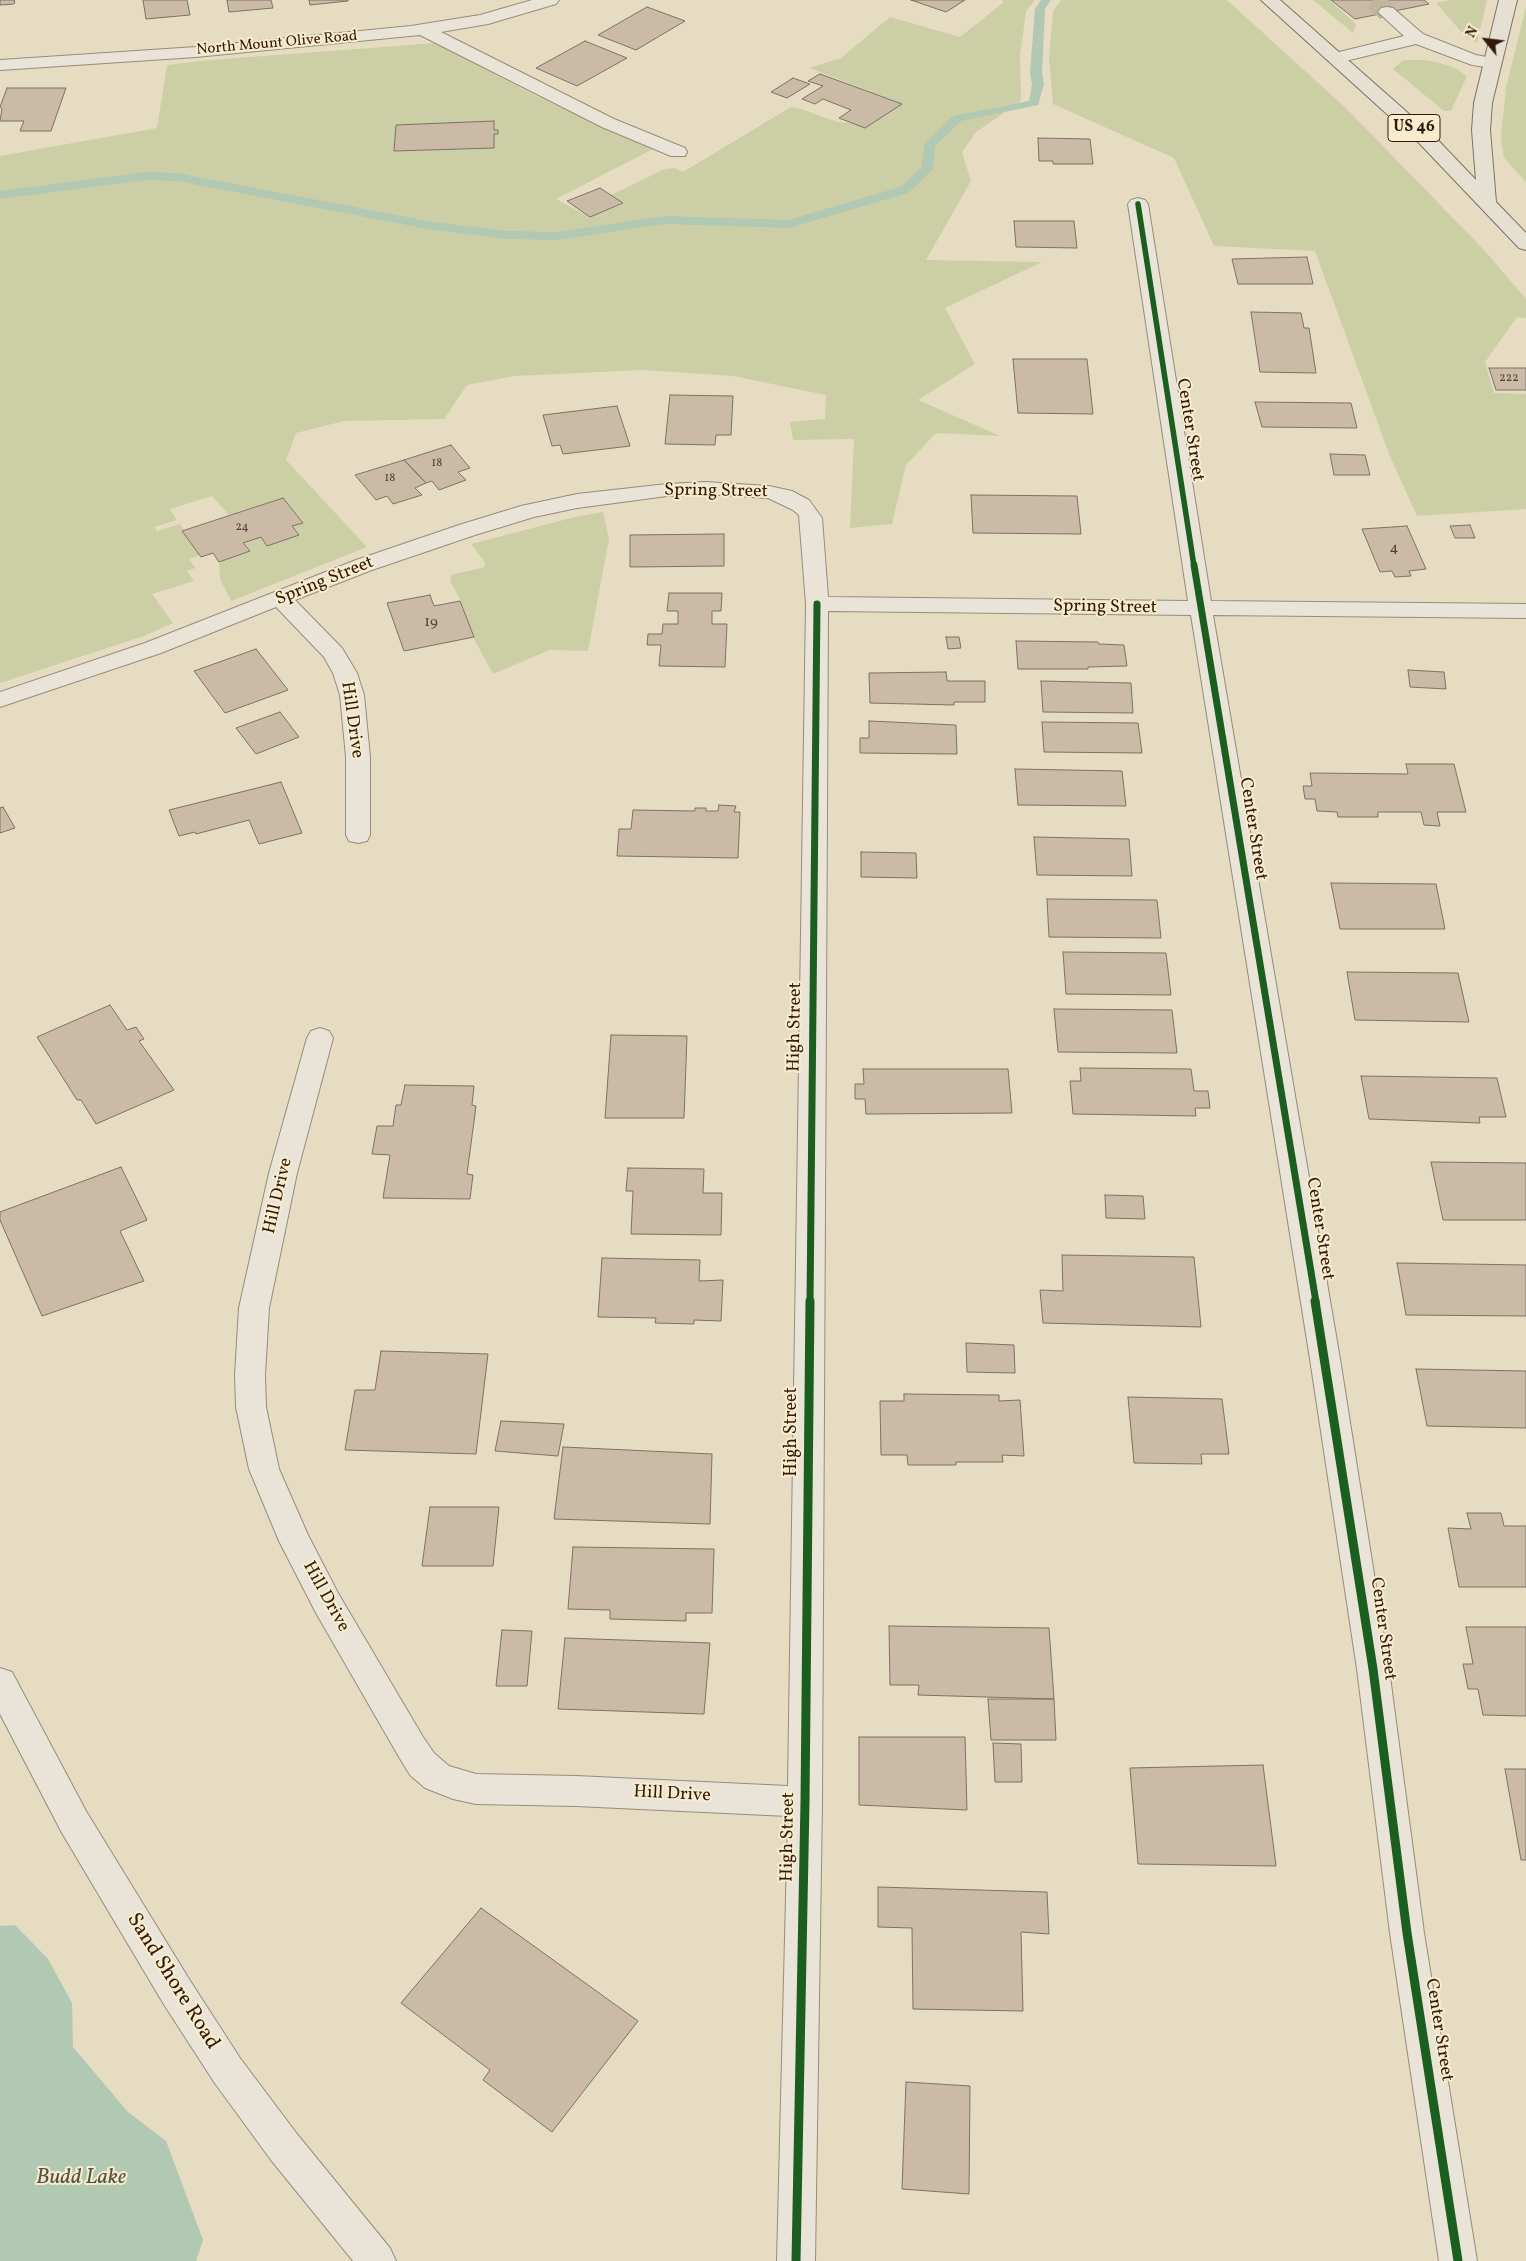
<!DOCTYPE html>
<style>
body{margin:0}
#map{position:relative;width:1526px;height:2261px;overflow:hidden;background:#e5dcc2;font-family:Vollkorn,serif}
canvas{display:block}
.north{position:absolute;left:1461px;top:15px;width:50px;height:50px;-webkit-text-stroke:4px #f7edce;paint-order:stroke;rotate:299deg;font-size:14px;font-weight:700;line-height:20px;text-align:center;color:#34190a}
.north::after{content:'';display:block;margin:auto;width:18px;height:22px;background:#34190a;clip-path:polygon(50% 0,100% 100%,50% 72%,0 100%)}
</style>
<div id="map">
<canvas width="1526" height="2261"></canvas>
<div class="north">N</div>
</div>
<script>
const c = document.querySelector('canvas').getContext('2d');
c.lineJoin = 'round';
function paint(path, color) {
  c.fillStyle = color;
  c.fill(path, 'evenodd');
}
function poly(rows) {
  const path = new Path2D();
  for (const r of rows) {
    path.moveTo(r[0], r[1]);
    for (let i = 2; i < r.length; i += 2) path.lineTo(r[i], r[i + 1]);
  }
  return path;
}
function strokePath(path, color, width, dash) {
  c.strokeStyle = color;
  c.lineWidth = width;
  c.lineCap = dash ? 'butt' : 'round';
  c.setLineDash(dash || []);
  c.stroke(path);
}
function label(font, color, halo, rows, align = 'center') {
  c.font = font + ' Vollkorn,serif';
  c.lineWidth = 4;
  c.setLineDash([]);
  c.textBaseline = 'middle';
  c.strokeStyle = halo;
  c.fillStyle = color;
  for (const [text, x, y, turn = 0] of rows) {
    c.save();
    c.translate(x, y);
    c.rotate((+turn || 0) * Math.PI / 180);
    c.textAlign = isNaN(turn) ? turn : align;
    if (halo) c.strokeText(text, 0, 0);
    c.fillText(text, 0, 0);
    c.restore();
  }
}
paint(poly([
 [1002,0,1035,0,1026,11,1020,56,1021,101,976,132,962,152,971,181,926,260,1042,262,945,308,975,364,918,400,1000,436,936,433,906,465,892,524,850,528,854,439,793,440,790,422,825,419,826,395,733,376,642,370,515,376,467,385,444,419,344,421,296,433,286,460,367,547,231,601,220,579,219,562,249,551,243,543,261,537,267,546,292,526,303,522,283,498,229,515,212,496,170,509,177,520,154,527,157,531,180,524,200,555,189,559,195,568,187,571,194,581,152,594,173,623,144,636,0,683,0,156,157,128,167,65,210,60,436,43,534,95,653,149,556,199,590,217,623,204,611,195,665,169,675,168,683,172,791,107,798,108,838,122,852,123,901,104,810,68,841,58,890,17,960,37,1004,2],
 [1061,0,1227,0,1347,109,1485,251,1526,299,1526,318,1517,317,1485,362,1494,393,1526,394,1526,509,1417,516,1389,454,1315,251,1214,246,1174,158,1053,104,1049,58,1053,11],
 [1313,0,1329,0,1354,22,1356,26,1353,33],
 [1451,0,1487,0,1477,43,1465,36,1436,3],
 [1526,7,1526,182,1504,158,1501,137,1506,88],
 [1403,60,1426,60,1440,63,1455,68,1467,76,1451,111,1444,111,1393,69],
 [603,512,609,539,588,651,550,650,493,674,473,637,461,601,450,581,451,575,485,567,484,561,471,544,575,517]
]), '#cccfa6');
paint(poly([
 [15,1925,48,1959,72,2003,73,2047,128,2112,166,2141,203,2240,196,2261,0,2261,0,1926]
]), '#b1c8b3');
paint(poly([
 [1041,0,1051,0,1045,9,1042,73,1044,84,1038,105,961,121,935,146,933,169,908,193,789,228,665,224,557,240,508,239,433,230,177,181,146,180,0,199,0,191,146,172,177,173,433,222,508,231,557,232,665,216,788,220,900,187,921,168,925,143,953,116,1029,101,1032,84,1030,73,1035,9,1041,0]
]), '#b1c8b3');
const building = poly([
 [0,0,13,0,15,1,14,4,0,5,0,0],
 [143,0,187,0,190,15,146,19,143,0],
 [227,0,271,0,273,8,229,12,227,0],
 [309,0,348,0,348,1,310,5,309,0],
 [911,0,965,0,946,12,911,0],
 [1331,0,1424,0,1429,4,1355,19,1331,0],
 [647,7,685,21,636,50,598,35,647,7],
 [585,41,627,58,577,86,536,68,585,41],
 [820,74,902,104,865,128,839,118,851,110,823,99,815,104,802,99,823,86,808,81,820,74],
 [793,78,810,84,787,98,771,92,793,78],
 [7,88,66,88,51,131,20,131,24,121,0,121,2,109,0,107,7,88],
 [494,121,494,130,498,130,498,134,494,134,494,148,394,151,396,125,494,121],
 [1038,138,1090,139,1093,164,1053,164,1053,161,1039,161,1038,138],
 [600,188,623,203,590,217,567,201,600,188],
 [1014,221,1074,221,1077,248,1016,247,1014,221],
 [1307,257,1313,284,1238,284,1232,259,1307,257],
 [1251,312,1301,313,1304,328,1309,328,1316,373,1260,372,1251,312],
 [1013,359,1087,359,1093,414,1018,413,1013,359],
 [1489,368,1526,368,1526,390,1496,390,1489,368],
 [670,395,733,396,731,435,716,435,715,445,665,444,670,395],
 [1255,402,1351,403,1357,428,1262,427,1255,402],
 [617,406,630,446,563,454,560,445,552,446,543,415,617,406],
 [451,445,470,468,458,472,466,480,439,490,432,481,426,483,404,460,451,445],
 [1330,454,1365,455,1370,475,1334,475,1330,454],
 [404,460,426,483,415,488,422,495,393,504,387,496,376,500,355,475,404,460],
 [971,495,1077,496,1081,534,973,533,971,495],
 [283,498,303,523,292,526,299,535,267,546,261,537,243,543,250,551,219,562,213,553,201,557,182,531,283,498],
 [1470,525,1475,538,1455,538,1450,526,1470,525],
 [1407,526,1426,569,1409,571,1411,576,1395,577,1392,571,1380,572,1362,529,1407,526],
 [724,534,724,566,630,567,630,535,724,534],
 [669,593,722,593,721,611,712,611,712,624,727,624,725,667,659,666,661,645,647,645,648,634,662,634,663,624,678,624,678,611,667,611,669,593],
 [430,595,434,606,460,601,474,637,404,651,387,603,430,595],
 [946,637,959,637,961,648,948,649,946,637],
 [1016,641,1098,642,1099,644,1124,645,1127,666,1088,667,1088,669,1018,669,1016,641],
 [256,649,288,690,225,713,194,671,256,649],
 [1408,670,1444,672,1446,689,1410,687,1408,670],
 [946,672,947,681,985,681,985,702,954,702,954,705,870,703,869,673,946,672],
 [1041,681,1131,683,1133,713,1043,712,1041,681],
 [280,712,299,737,256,754,236,728,280,712],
 [869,721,956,725,957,754,860,753,860,738,869,738,869,721],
 [1042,722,1138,723,1142,753,1044,752,1042,722],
 [1406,764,1454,764,1466,812,1437,812,1440,826,1424,825,1421,812,1378,812,1378,817,1338,817,1337,812,1317,811,1315,799,1305,799,1303,786,1312,786,1310,773,1408,774,1406,764],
 [1015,769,1122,771,1126,806,1018,805,1015,769],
 [281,782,302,833,259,844,249,820,196,834,195,832,179,836,169,810,281,782],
 [719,805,736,806,734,812,740,812,738,858,617,856,619,829,631,829,633,810,695,811,695,808,706,808,706,811,718,811,719,805],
 [3,807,15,828,0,833,0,808,3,807],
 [1034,837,1129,839,1132,876,1037,875,1034,837],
 [861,852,916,853,917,878,861,877,861,852],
 [1331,883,1436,884,1445,929,1340,929,1331,883],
 [1047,899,1157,900,1161,938,1049,937,1047,899],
 [1063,952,1166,953,1171,995,1066,994,1063,952],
 [1347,972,1458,973,1469,1022,1355,1020,1347,972],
 [110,1005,127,1030,136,1027,144,1039,139,1041,174,1090,96,1124,81,1100,77,1100,37,1037,110,1005],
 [1054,1009,1172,1010,1177,1053,1058,1052,1054,1009],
 [611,1035,687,1036,684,1118,605,1118,611,1035],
 [1080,1068,1191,1069,1194,1091,1208,1091,1210,1108,1195,1108,1196,1116,1073,1114,1070,1081,1081,1081,1080,1068],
 [863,1069,1008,1069,1012,1113,866,1114,865,1099,855,1099,855,1084,864,1084,863,1069],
 [1361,1076,1497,1078,1506,1117,1479,1117,1480,1123,1369,1119,1361,1076],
 [405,1085,474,1086,472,1105,476,1106,467,1174,473,1175,470,1199,383,1198,390,1155,372,1154,377,1126,393,1126,396,1105,401,1105,405,1085],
 [1431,1162,1526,1163,1526,1220,1443,1220,1431,1162],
 [121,1167,147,1220,120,1231,144,1281,42,1316,0,1220,0,1212,121,1167],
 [628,1168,704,1169,703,1193,722,1193,721,1235,631,1234,633,1191,626,1191,628,1168],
 [1105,1195,1143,1196,1145,1219,1106,1218,1105,1195],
 [1062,1255,1194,1257,1201,1327,1043,1323,1040,1290,1063,1291,1062,1255],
 [602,1258,700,1260,699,1281,723,1280,721,1321,694,1320,694,1324,655,1323,656,1318,598,1317,602,1258],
 [1397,1263,1526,1265,1526,1316,1406,1315,1397,1263],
 [966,1343,1014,1345,1015,1373,967,1372,966,1343],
 [381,1351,488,1354,476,1454,345,1450,355,1390,375,1390,381,1351],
 [1416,1369,1526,1371,1526,1428,1427,1426,1416,1369],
 [904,1394,999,1395,999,1401,1020,1400,1024,1456,1002,1455,1003,1462,956,1462,956,1465,908,1465,907,1455,881,1455,880,1401,904,1401,904,1394],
 [1128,1397,1222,1399,1229,1454,1201,1454,1202,1464,1134,1463,1128,1397],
 [501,1421,564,1424,558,1456,495,1451,501,1421],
 [563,1447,712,1454,710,1524,554,1519,563,1447],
 [430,1507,499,1507,493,1566,422,1566,430,1507],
 [1467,1513,1501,1513,1504,1526,1526,1526,1526,1587,1459,1587,1448,1528,1471,1529,1467,1513],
 [573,1547,714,1549,712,1613,686,1613,686,1621,610,1619,610,1610,568,1609,573,1547],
 [889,1626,1049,1628,1054,1699,918,1695,919,1685,890,1685,889,1626],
 [1466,1627,1526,1627,1526,1716,1483,1715,1478,1689,1468,1689,1463,1664,1473,1664,1466,1627],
 [502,1630,532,1631,527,1686,496,1686,502,1630],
 [565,1638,710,1643,704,1714,558,1709,565,1638],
 [988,1699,1054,1699,1056,1740,991,1740,988,1699],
 [859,1737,965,1737,967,1810,859,1805,859,1737],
 [993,1743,1021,1744,1022,1782,995,1782,993,1743],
 [1263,1765,1276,1866,1138,1864,1130,1768,1263,1765],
 [1505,1769,1526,1769,1526,1860,1521,1860,1505,1769],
 [878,1887,1047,1892,1049,1934,1021,1932,1023,2011,913,2009,912,1928,878,1927,878,1887],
 [481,1908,638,2021,552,2132,483,2080,490,2070,401,2003,481,1908],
 [906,2082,970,2086,969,2194,902,2189,906,2082]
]);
paint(building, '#cabaa6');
strokePath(building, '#7c7364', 1);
strokePath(poly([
 [1373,0,1387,12]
]), '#c2b59d', 19, [19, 10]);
const minor = poly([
 [532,0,559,0,556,4,488,24,441,32,614,119,685,148,687,152,685,156,671,156,602,127,420,35,196,57,0,70,0,60,196,47,411,26,480,15,532,0],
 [1387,7,1393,8,1423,34,1476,55,1498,59,1501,63,1498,67,1492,68,1472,65,1416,44,1337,63,1331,62,1328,58,1331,54,1404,36,1378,12,1381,8,1387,7],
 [1138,198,1145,200,1148,204,1211,601,1526,604,1526,618,1213,615,1340,1359,1389,1669,1424,1933,1477,2261,1439,2261,1390,1933,1357,1669,1310,1359,1191,615,828,611,822,1802,815,2261,777,2261,788,1816,576,1806,476,1804,453,1799,425,1788,410,1775,399,1757,316,1613,279,1541,249,1469,236,1407,235,1375,239,1308,269,1173,307,1038,311,1031,320,1028,329,1031,333,1038,297,1173,269,1308,265,1375,266,1407,279,1469,308,1535,338,1593,423,1737,434,1753,449,1766,476,1774,576,1776,788,1786,806,604,799,515,793,510,768,498,705,494,667,496,577,508,534,517,475,535,372,570,295,600,342,648,357,673,364,695,370,757,370,835,367,841,358,843,349,841,346,835,346,757,340,695,333,673,324,657,276,607,161,653,0,707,0,692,145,643,356,560,459,525,521,506,577,494,667,484,705,482,769,486,792,491,809,500,822,518,828,597,1188,601,1128,204,1131,200,1138,198],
 [0,1668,12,1672,86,1811,189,1979,240,2058,297,2134,390,2248,396,2261,353,2261,271,2160,214,2082,163,2003,62,1833,0,1714,0,1668]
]);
const major = poly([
 [1261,0,1280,0,1434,136,1476,180,1472,130,1474,103,1499,0,1517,0,1492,103,1490,130,1496,202,1526,233,1526,250,1519,248,1420,144,1261,0]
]);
strokePath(minor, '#958d7d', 2);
strokePath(major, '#7c7364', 2);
paint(minor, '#e9e4d7');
paint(major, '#e5e0d1');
strokePath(poly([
 [1138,204,1194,566]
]), '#1b5e20', 5.5);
strokePath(poly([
 [1194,565,1316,1302],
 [810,1302,817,604]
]), '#1b5e20', 7);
strokePath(poly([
 [1315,1301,1373,1669,1407,1933,1458,2261],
 [796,2261,805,1802,810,1301]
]), '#1b5e20', 9);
label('12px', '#5a4131', null, [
 ["222",1509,379],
 ["18",437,464],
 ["18",390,479],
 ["24",242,528]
]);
label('15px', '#34190a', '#f7edce', [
 ["North Mount Olive Road",277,44,-5]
]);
label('15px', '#5a4131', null, [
 ["4",1394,549],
 ["19",431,623]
]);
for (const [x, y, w] of [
 [1414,128,52]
]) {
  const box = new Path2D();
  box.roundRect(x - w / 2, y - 13.5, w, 27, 4);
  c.fillStyle = '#f7edce';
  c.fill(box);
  strokePath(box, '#34190a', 1);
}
label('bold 16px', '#34190a', null, [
 ["US 46",1414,128]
]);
label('18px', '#34190a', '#f7edce', [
 ["Center Street",1189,430,81],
 ["Spring Street",716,492,1],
 ["Spring Street",325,582,-22],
 ["Spring Street",1105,608,1],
 ["Hill Drive",351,720,82],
 ["Center Street",1252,829,81],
 ["High Street",796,1027,-89],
 ["Hill Drive",279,1196,-77],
 ["Center Street",1319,1229,81],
 ["High Street",793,1432,-90],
 ["Hill Drive",325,1597,61],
 ["Center Street",1382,1629,82],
 ["Hill Drive",672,1795,3],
 ["High Street",789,1837,-89],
 ["Center Street",1438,2030,81]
]);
label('21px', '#34190a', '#f7edce', [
 ["Sand Shore Road",172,1982,58]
]);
label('italic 22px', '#585343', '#f7edce', [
 ["Budd Lake",81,2179]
]);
</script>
